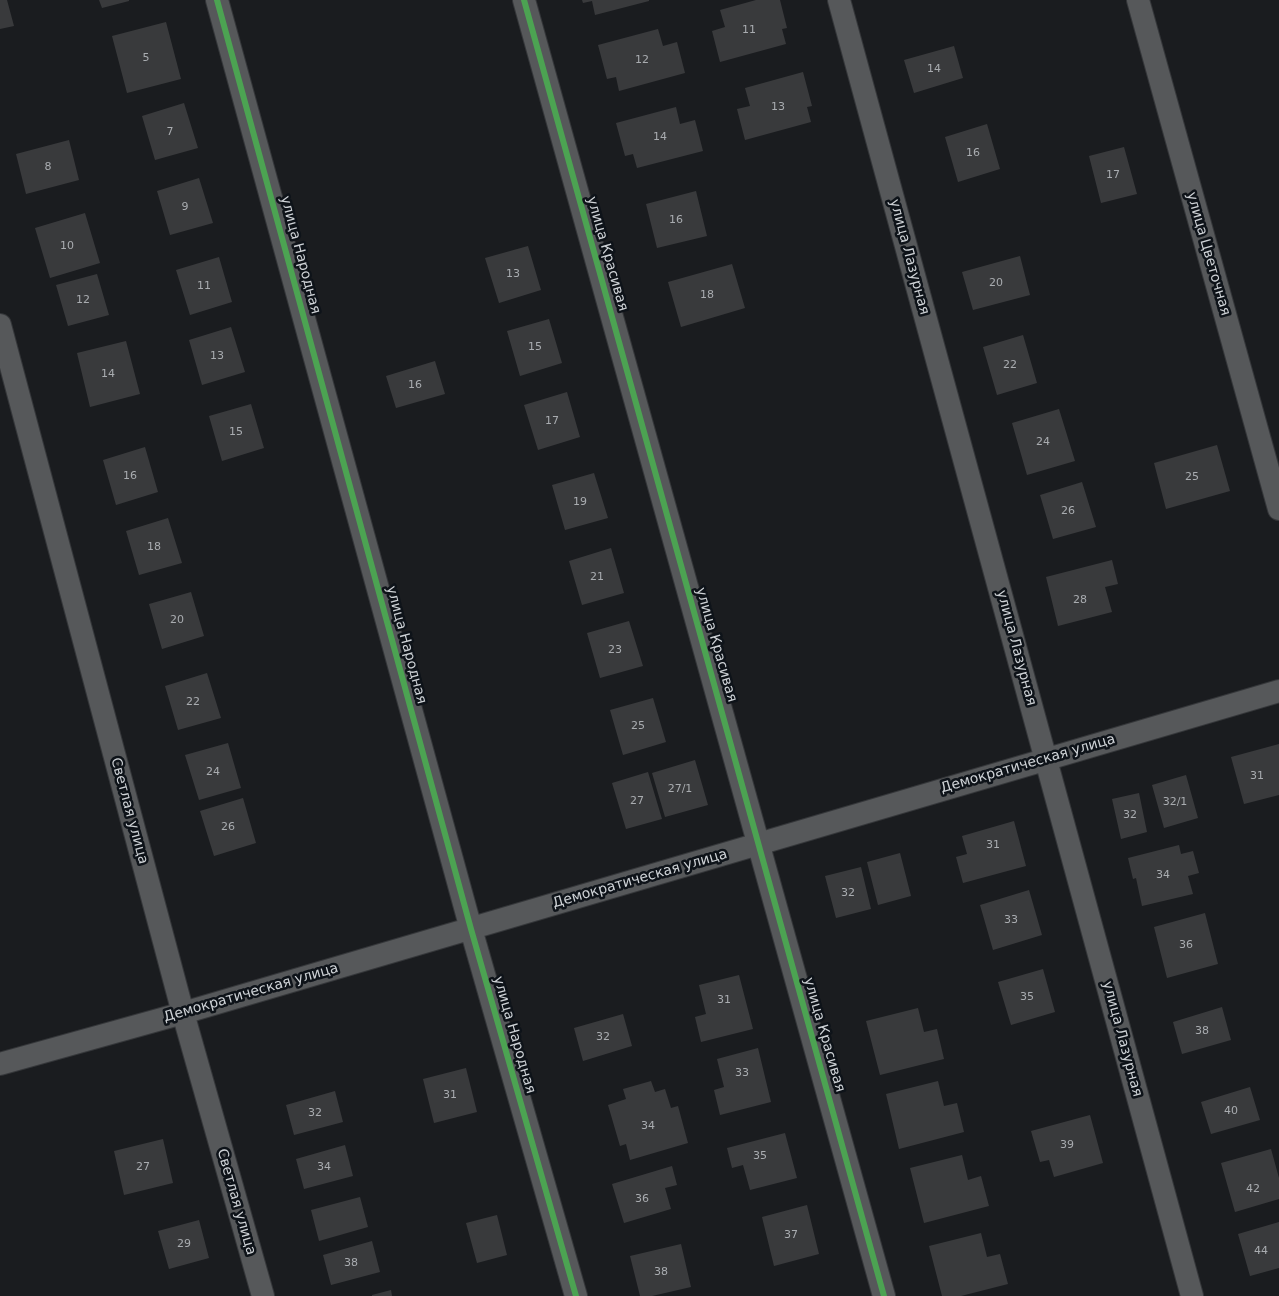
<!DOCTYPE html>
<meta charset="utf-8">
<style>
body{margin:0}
canvas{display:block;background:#1a1c1f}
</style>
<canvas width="1279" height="1296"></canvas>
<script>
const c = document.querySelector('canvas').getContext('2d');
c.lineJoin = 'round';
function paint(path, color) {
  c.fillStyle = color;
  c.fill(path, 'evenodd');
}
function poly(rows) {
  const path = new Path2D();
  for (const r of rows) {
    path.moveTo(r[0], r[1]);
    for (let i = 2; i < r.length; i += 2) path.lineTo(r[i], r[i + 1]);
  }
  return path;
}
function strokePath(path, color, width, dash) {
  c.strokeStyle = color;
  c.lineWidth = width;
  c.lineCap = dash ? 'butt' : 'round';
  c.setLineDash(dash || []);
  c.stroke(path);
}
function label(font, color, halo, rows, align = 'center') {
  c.font = font + ' "DejaVu Sans",sans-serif';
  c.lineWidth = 5;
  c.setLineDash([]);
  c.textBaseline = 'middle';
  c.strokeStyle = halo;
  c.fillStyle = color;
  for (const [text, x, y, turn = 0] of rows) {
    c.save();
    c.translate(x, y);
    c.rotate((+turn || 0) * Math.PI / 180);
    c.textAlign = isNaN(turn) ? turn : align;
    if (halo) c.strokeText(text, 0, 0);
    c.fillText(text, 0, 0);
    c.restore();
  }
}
paint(poly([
 [0,0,7,0,14,26,0,29],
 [99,0,129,0,129,1,102,8],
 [582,0,649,0,649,1,595,15,592,1,583,3],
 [756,0,780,0,787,28,782,29,786,44,720,62,712,31,725,27,720,10],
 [166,22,181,79,127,93,112,36],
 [658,29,663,46,677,42,685,73,619,91,616,77,607,79,598,45],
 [954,46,963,78,914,93,904,60],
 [803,72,812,106,807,107,811,122,745,140,737,109,750,106,745,88],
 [184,103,198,148,155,160,142,116],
 [676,107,680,124,695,120,703,151,637,168,633,154,625,156,616,123],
 [987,124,1000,169,958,182,945,137],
 [69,140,79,180,26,194,16,154],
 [1124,147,1137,194,1101,203,1089,156],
 [199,178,213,223,170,235,157,191],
 [696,191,707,236,657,248,646,204],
 [85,213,100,263,50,278,35,228],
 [528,246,541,290,499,303,485,258],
 [1020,256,1030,295,973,310,962,272],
 [219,257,232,302,190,315,176,270],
 [732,264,745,308,681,327,668,282],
 [97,274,109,315,68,326,56,285],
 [549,319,562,363,520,376,507,331],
 [231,327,245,372,202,385,189,340],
 [1023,335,1037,383,997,395,983,347],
 [126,341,140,394,90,407,77,353],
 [435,361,445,394,396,408,386,376],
 [567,392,580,437,538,450,524,405],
 [251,404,264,448,222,461,209,416],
 [1059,409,1075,461,1027,475,1012,423],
 [1217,445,1230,491,1166,509,1154,463],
 [145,447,158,492,116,505,103,460],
 [594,473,608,518,565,530,552,485],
 [1082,482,1096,527,1053,539,1040,495],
 [168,518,182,563,139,575,126,531],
 [611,548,624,593,582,605,569,561],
 [1112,560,1118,584,1105,587,1112,612,1058,626,1046,577],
 [191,592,204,636,162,649,149,604],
 [629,621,643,666,600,678,587,633],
 [207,673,221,718,178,730,165,686],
 [653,698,666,742,623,755,610,710],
 [228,743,241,788,199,800,185,755],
 [1279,744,1279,795,1244,804,1231,757],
 [695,760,708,805,665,817,652,773],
 [648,772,662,819,626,829,612,783],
 [1186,775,1198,818,1164,828,1152,785],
 [1139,793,1147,832,1121,839,1112,799],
 [243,798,256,843,214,856,200,811],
 [1014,821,1026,866,963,883,956,857,967,854,962,836],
 [1179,845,1181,854,1193,851,1199,873,1188,876,1193,894,1142,906,1136,878,1133,879,1128,858],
 [900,853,911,896,878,905,867,862],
 [861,867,871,909,836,918,825,876],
 [1029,890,1042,935,993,950,980,905],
 [1205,913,1218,964,1167,978,1154,927],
 [1043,969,1055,1012,1011,1025,998,982],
 [739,975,753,1029,701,1042,695,1017,706,1014,699,985],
 [1222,1007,1231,1040,1182,1054,1173,1022],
 [918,1008,924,1032,937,1029,944,1059,880,1075,866,1021],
 [623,1014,632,1046,583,1061,574,1028],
 [758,1048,771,1102,720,1115,714,1090,724,1087,717,1059],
 [466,1068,477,1112,434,1123,423,1079],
 [651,1081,655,1092,665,1089,671,1108,678,1106,688,1143,630,1160,626,1144,620,1146,608,1105,626,1099,623,1089],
 [938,1081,944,1106,957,1103,964,1132,899,1149,886,1094],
 [1250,1087,1260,1120,1211,1134,1201,1102],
 [335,1091,343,1122,294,1135,286,1105],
 [1090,1115,1103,1163,1054,1177,1049,1160,1040,1162,1031,1131],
 [785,1133,797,1178,750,1190,743,1165,732,1168,727,1148],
 [163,1139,173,1183,124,1195,114,1151],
 [345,1145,353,1176,304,1189,296,1159],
 [1271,1149,1279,1178,1279,1199,1235,1212,1221,1163],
 [962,1155,968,1180,981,1176,989,1206,924,1223,910,1168],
 [672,1166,677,1185,665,1188,671,1209,624,1223,612,1184],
 [360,1197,368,1227,319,1241,311,1210],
 [807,1205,819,1254,774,1266,762,1217],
 [497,1215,507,1255,477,1263,466,1223],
 [199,1220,209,1258,169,1269,158,1231],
 [1279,1222,1279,1268,1250,1276,1238,1234],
 [981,1233,987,1257,1000,1254,1008,1284,961,1296,942,1296,929,1246],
 [372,1241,380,1272,331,1285,323,1255],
 [681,1244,691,1287,652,1296,640,1296,630,1256],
 [391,1290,392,1296,372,1296,372,1295]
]), '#393a3c');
const street = poly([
 [217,0,471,929,576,1296],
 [524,0,884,1296],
 [839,0,1192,1296],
 [1138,0,1279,509],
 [0,325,183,1013,263,1296],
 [0,1064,183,1013,1279,691]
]);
strokePath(street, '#35373a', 24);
strokePath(street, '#56585a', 22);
strokePath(poly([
 [217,0,471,929,576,1296],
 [524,0,884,1296]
]), '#4ca352', 6);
label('11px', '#a9acb0', null, [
 ["11",749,30],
 ["5",146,58],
 ["12",642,60],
 ["14",934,69],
 ["13",778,107],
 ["7",170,132],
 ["14",660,137],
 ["16",973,153],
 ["8",48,167],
 ["17",1113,175],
 ["9",185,207],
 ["16",676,220],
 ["10",67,246],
 ["13",513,274],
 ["20",996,283],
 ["11",204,286],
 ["18",707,295],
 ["12",83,300],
 ["15",535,347],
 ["13",217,356],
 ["22",1010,365],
 ["14",108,374],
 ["16",415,385],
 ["17",552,421],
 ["15",236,432],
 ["24",1043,442],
 ["16",130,476],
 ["25",1192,477],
 ["19",580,502],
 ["26",1068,511],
 ["18",154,547],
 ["21",597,577],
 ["28",1080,600],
 ["20",177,620],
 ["23",615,650],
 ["22",193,702],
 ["25",638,726],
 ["24",213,772],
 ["31",1257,776],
 ["27/1",680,789],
 ["27",637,801],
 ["32/1",1175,802],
 ["32",1130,815],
 ["26",228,827],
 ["31",993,845],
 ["34",1163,875],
 ["32",848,893],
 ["33",1011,920],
 ["36",1186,945],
 ["35",1027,997],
 ["31",724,1000],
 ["38",1202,1031],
 ["32",603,1037],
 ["33",742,1073],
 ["31",450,1095],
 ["40",1231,1111],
 ["32",315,1113],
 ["34",648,1126],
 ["39",1067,1145],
 ["35",760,1156],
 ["27",143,1167],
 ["34",324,1167],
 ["42",1253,1189],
 ["36",642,1199],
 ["37",791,1235],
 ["29",184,1244],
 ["44",1261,1251],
 ["38",351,1263],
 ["38",661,1272]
]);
label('14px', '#ced2d6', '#0e1319', [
 ["улица Красивая",607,254,74],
 ["улица Цветочная",1208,254,74],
 ["улица Народная",300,255,75],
 ["улица Лазурная",909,257,75],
 ["улица Народная",406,645,75],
 ["улица Красивая",716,645,74],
 ["улица Лазурная",1016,648,75],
 ["Демократическая улица",1028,764,-16],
 ["Светлая улица",129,811,75],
 ["Демократическая улица",640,879,-16],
 ["Демократическая улица",251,993,-16],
 ["улица Народная",514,1035,74],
 ["улица Красивая",824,1035,74],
 ["улица Лазурная",1122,1039,75],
 ["Светлая улица",236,1202,74]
]);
</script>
